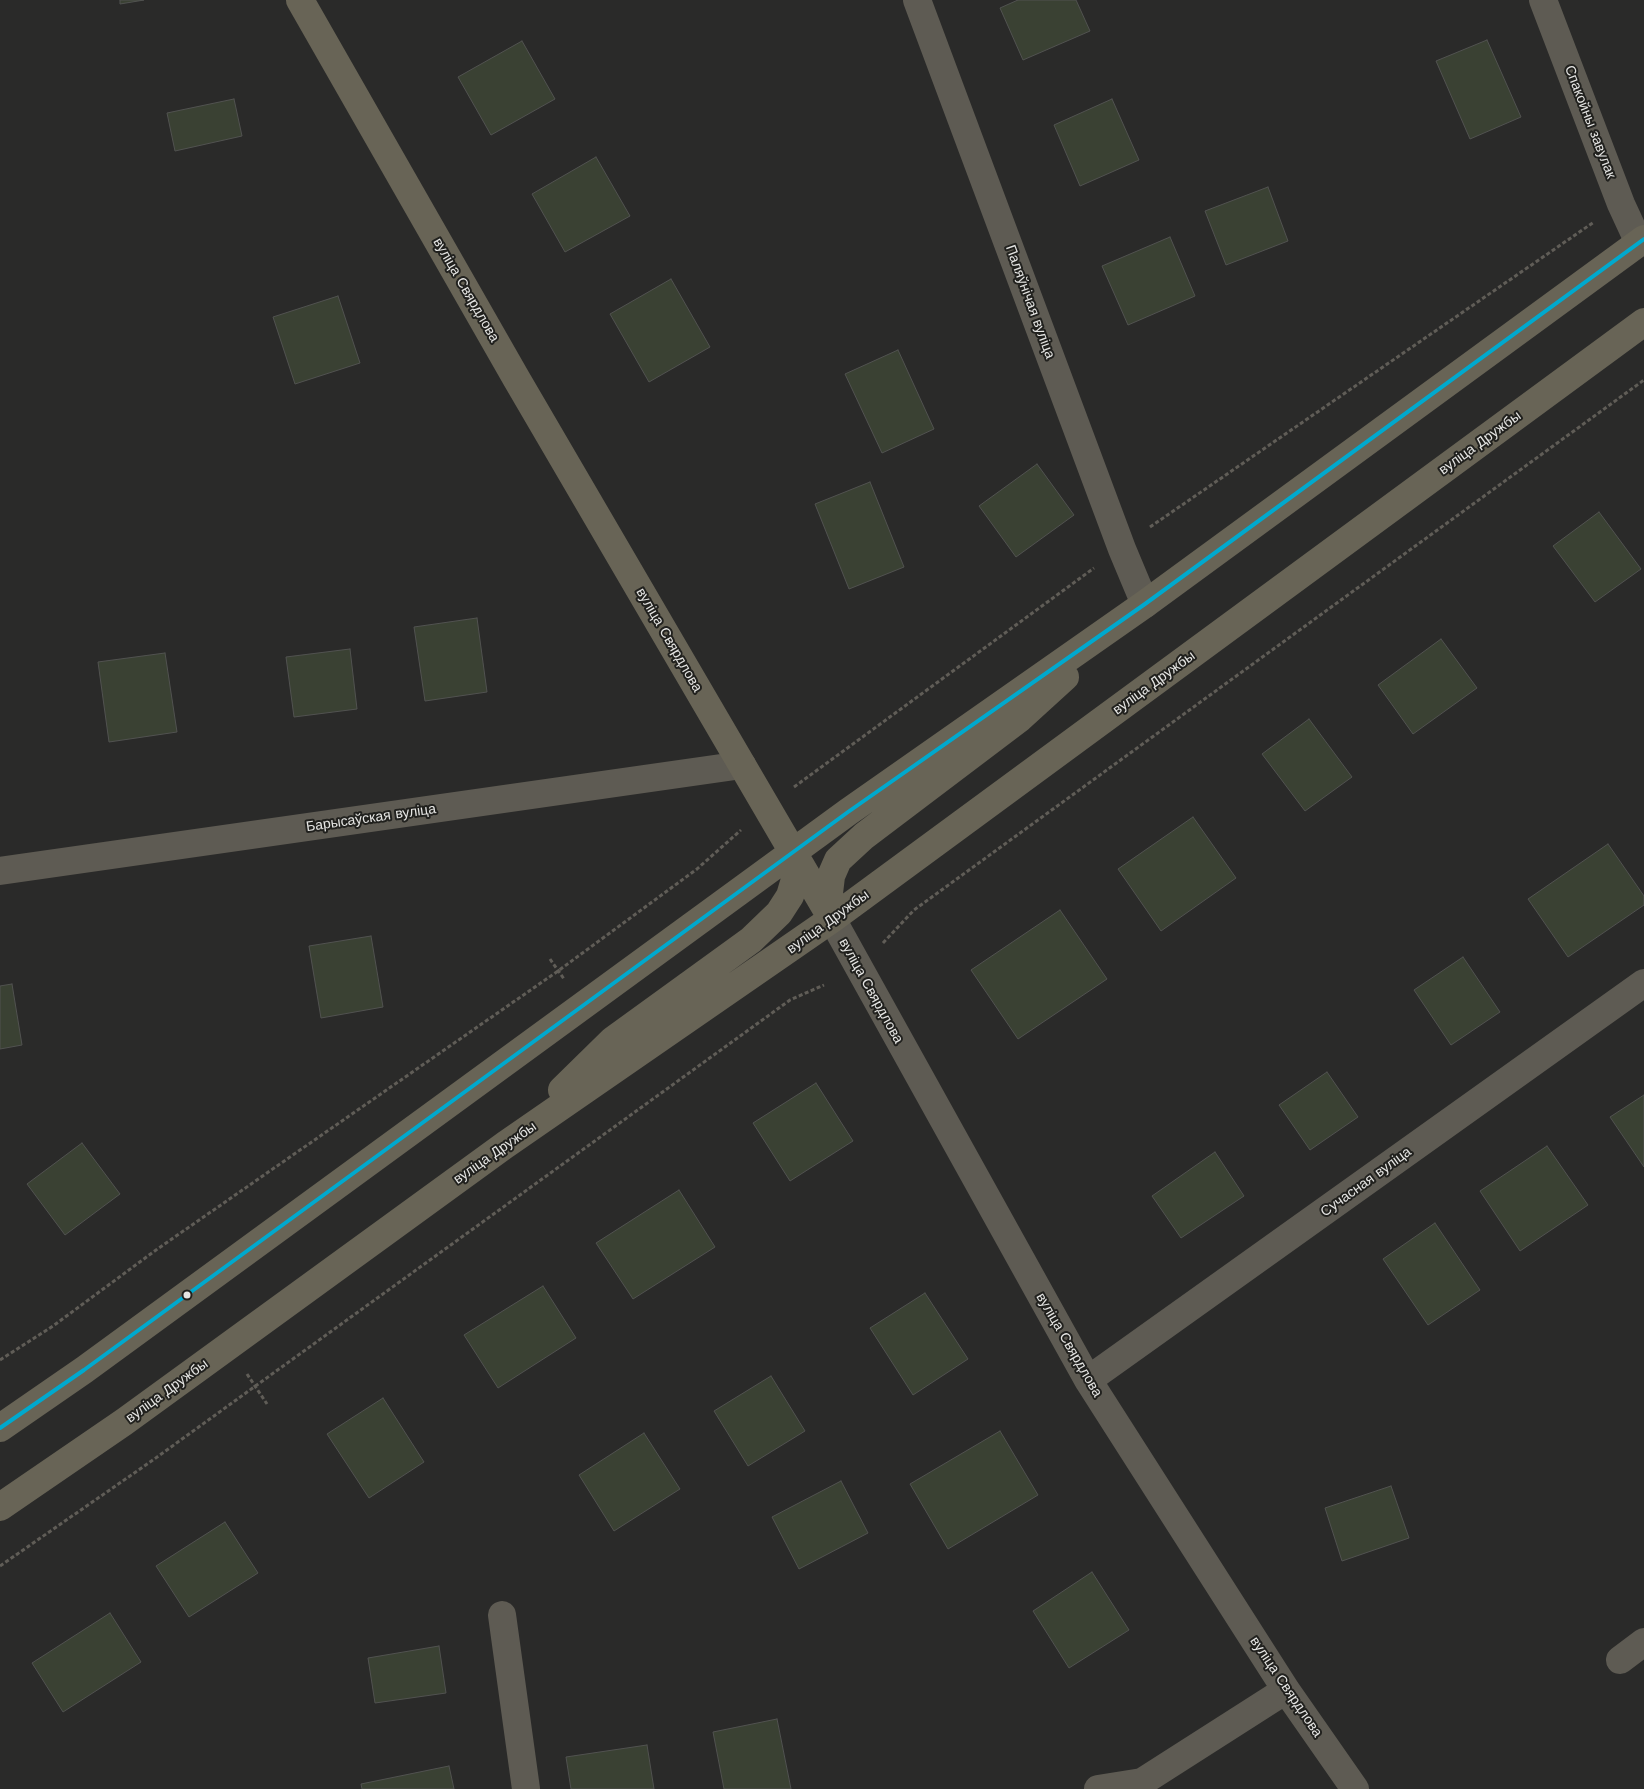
<!DOCTYPE html>
<meta charset="utf-8">
<style>
body{margin:0}
canvas{display:block;background:#2a2a29}
</style>
<canvas width="1644" height="1789"></canvas>
<script>
const c = document.querySelector('canvas').getContext('2d');
c.lineJoin = 'round';
function paint(path, color) {
  c.fillStyle = color;
  c.fill(path, 'evenodd');
}
function poly(rows) {
  const path = new Path2D();
  for (const r of rows) {
    path.moveTo(r[0], r[1]);
    for (let i = 2; i < r.length; i += 2) path.lineTo(r[i], r[i + 1]);
  }
  return path;
}
function strokePath(path, color, width, dash) {
  c.strokeStyle = color;
  c.lineWidth = width;
  c.lineCap = dash ? 'butt' : 'round';
  c.setLineDash(dash || []);
  c.stroke(path);
}
function label(font, color, halo, rows, align = 'center') {
  c.font = font + ' "Work Sans",sans-serif';
  c.lineWidth = 4;
  c.setLineDash([]);
  c.textBaseline = 'middle';
  c.strokeStyle = halo;
  c.fillStyle = color;
  for (const [text, x, y, turn = 0] of rows) {
    c.save();
    c.translate(x, y);
    c.rotate((+turn || 0) * Math.PI / 180);
    c.textAlign = isNaN(turn) ? turn : align;
    if (halo) c.strokeText(text, 0, 0);
    c.fillText(text, 0, 0);
    c.restore();
  }
}
const building = poly([
 [120,0,144,0,120,4,120,0],
 [1018,0,1076,0,1090,31,1023,60,1000,8,1018,0],
 [1487,40,1521,117,1470,139,1436,61,1487,40],
 [522,41,555,99,491,135,458,77,522,41],
 [234,99,242,136,175,151,167,113,234,99],
 [1112,99,1139,160,1080,186,1054,125,1112,99],
 [596,157,630,216,565,252,532,194,596,157],
 [1268,187,1288,241,1226,265,1205,211,1268,187],
 [1170,237,1195,296,1128,325,1102,266,1170,237],
 [671,279,710,347,649,382,610,314,671,279],
 [338,296,360,363,295,384,273,317,338,296],
 [898,350,934,429,882,453,845,374,898,350],
 [1037,464,1074,515,1016,557,979,506,1037,464],
 [870,482,904,567,849,589,815,504,870,482],
 [1599,512,1641,569,1595,602,1553,546,1599,512],
 [477,618,487,692,425,701,414,627,477,618],
 [1441,639,1477,688,1413,734,1378,685,1441,639],
 [350,649,357,709,294,717,286,657,350,649],
 [165,653,177,732,109,742,98,662,165,653],
 [1309,719,1352,777,1305,811,1262,754,1309,719],
 [1193,817,1236,878,1161,931,1118,869,1193,817],
 [1608,844,1644,896,1644,905,1568,957,1528,899,1608,844],
 [1060,910,1107,979,1018,1039,971,970,1060,910],
 [371,936,383,1007,321,1018,309,946,371,936],
 [1463,957,1500,1012,1451,1045,1414,990,1463,957],
 [12,984,22,1045,0,1049,0,986,12,984],
 [1327,1072,1358,1117,1310,1150,1279,1105,1327,1072],
 [816,1083,853,1141,790,1181,753,1123,816,1083],
 [1644,1095,1644,1167,1610,1117,1644,1095],
 [82,1143,120,1194,65,1235,27,1184,82,1143],
 [1547,1146,1588,1205,1520,1251,1480,1191,1547,1146],
 [1215,1152,1244,1196,1181,1238,1152,1196,1215,1152],
 [679,1190,715,1247,633,1299,596,1243,679,1190],
 [1435,1223,1480,1290,1428,1325,1383,1259,1435,1223],
 [543,1286,576,1338,498,1388,464,1335,543,1286],
 [925,1293,968,1359,913,1395,870,1328,925,1293],
 [771,1376,805,1431,748,1466,714,1411,771,1376],
 [383,1398,424,1462,369,1498,327,1434,383,1398],
 [1000,1431,1038,1495,948,1549,910,1484,1000,1431],
 [644,1433,680,1489,614,1531,579,1475,644,1433],
 [841,1481,868,1533,799,1569,772,1517,841,1481],
 [1391,1486,1409,1538,1342,1561,1325,1508,1391,1486],
 [225,1522,258,1573,189,1617,156,1566,225,1522],
 [1092,1572,1129,1630,1069,1668,1033,1611,1092,1572],
 [110,1613,141,1662,63,1712,32,1663,110,1613],
 [439,1646,446,1693,375,1703,368,1658,439,1646],
 [777,1719,791,1789,724,1789,713,1732,777,1719],
 [647,1745,654,1789,571,1789,566,1757,647,1745],
 [449,1766,454,1789,362,1789,361,1784,449,1766]
]);
paint(building, '#3a4133');
strokePath(building, '#515250', 1);
strokePath(poly([
 [1150,527,1594,222],
 [794,787,1094,568],
 [883,943,914,910,1644,380],
 [550,959,564,979],
 [0,1360,53,1326,156,1250,558,971,697,869,741,830],
 [247,1374,267,1404],
 [0,1566,153,1460,790,1000,824,985]
]), '#605d57', 3, [4, 2.5]);
strokePath(poly([
 [917,0,1122,549,1145,604],
 [1543,0,1621,204,1639,243],
 [0,871,742,765],
 [832,919,1088,1380,1286,1690,1355,1789],
 [1088,1380,1644,983],
 [502,1615,526,1789],
 [1620,1660,1644,1642],
 [1098,1789,1142,1782,1286,1690]
]), '#5e5b53', 28);
strokePath(poly([
 [300,0,516,378,832,919],
 [832,915,829,893,831,876,838,860,864,836,1020,718,1065,677],
 [562,1090,613,1040,751,940,779,913,790,896,796,876,794,853],
 [0,1428,84,1370,848,812,1145,604,1644,239],
 [0,1507,124,1422,505,1145,832,919,1644,322]
]), '#686456', 28);
strokePath(poly([
 [0,1428,84,1370,848,812,1145,604,1644,239]
]), '#00a9ce', 4);
for (const [x, y, r, color] of [
 [187,1295,4.5,"#e6e6e4"]
]) {
  const dot = new Path2D();
  dot.arc(x, y, r, 0, 2 * Math.PI);
  c.fillStyle = color;
  c.fill(dot);
  strokePath(dot, '#21211e', 2);
}
label('14px', '#e6e6e4', '#21211e', [
 ["Спакойны завулак",1590,122,69],
 ["вуліца Свярдлова",466,290,60],
 ["Паляўнічая вуліца",1030,302,70],
 ["вуліца Дружбы",1480,443,-36],
 ["вуліца Свярдлова",669,640,60],
 ["вуліца Дружбы",1154,683,-36],
 ["Барысаўская вуліца",371,818,-8],
 ["вуліца Дружбы",828,922,-36],
 ["вуліца Свярдлова",871,991,61],
 ["вуліца Дружбы",495,1153,-35],
 ["Сучасная вуліца",1366,1182,-36],
 ["вуліца Свярдлова",1069,1345,60],
 ["вуліца Дружбы",167,1391,-36],
 ["вуліца Свярдлова",1286,1687,56]
]);
</script>
